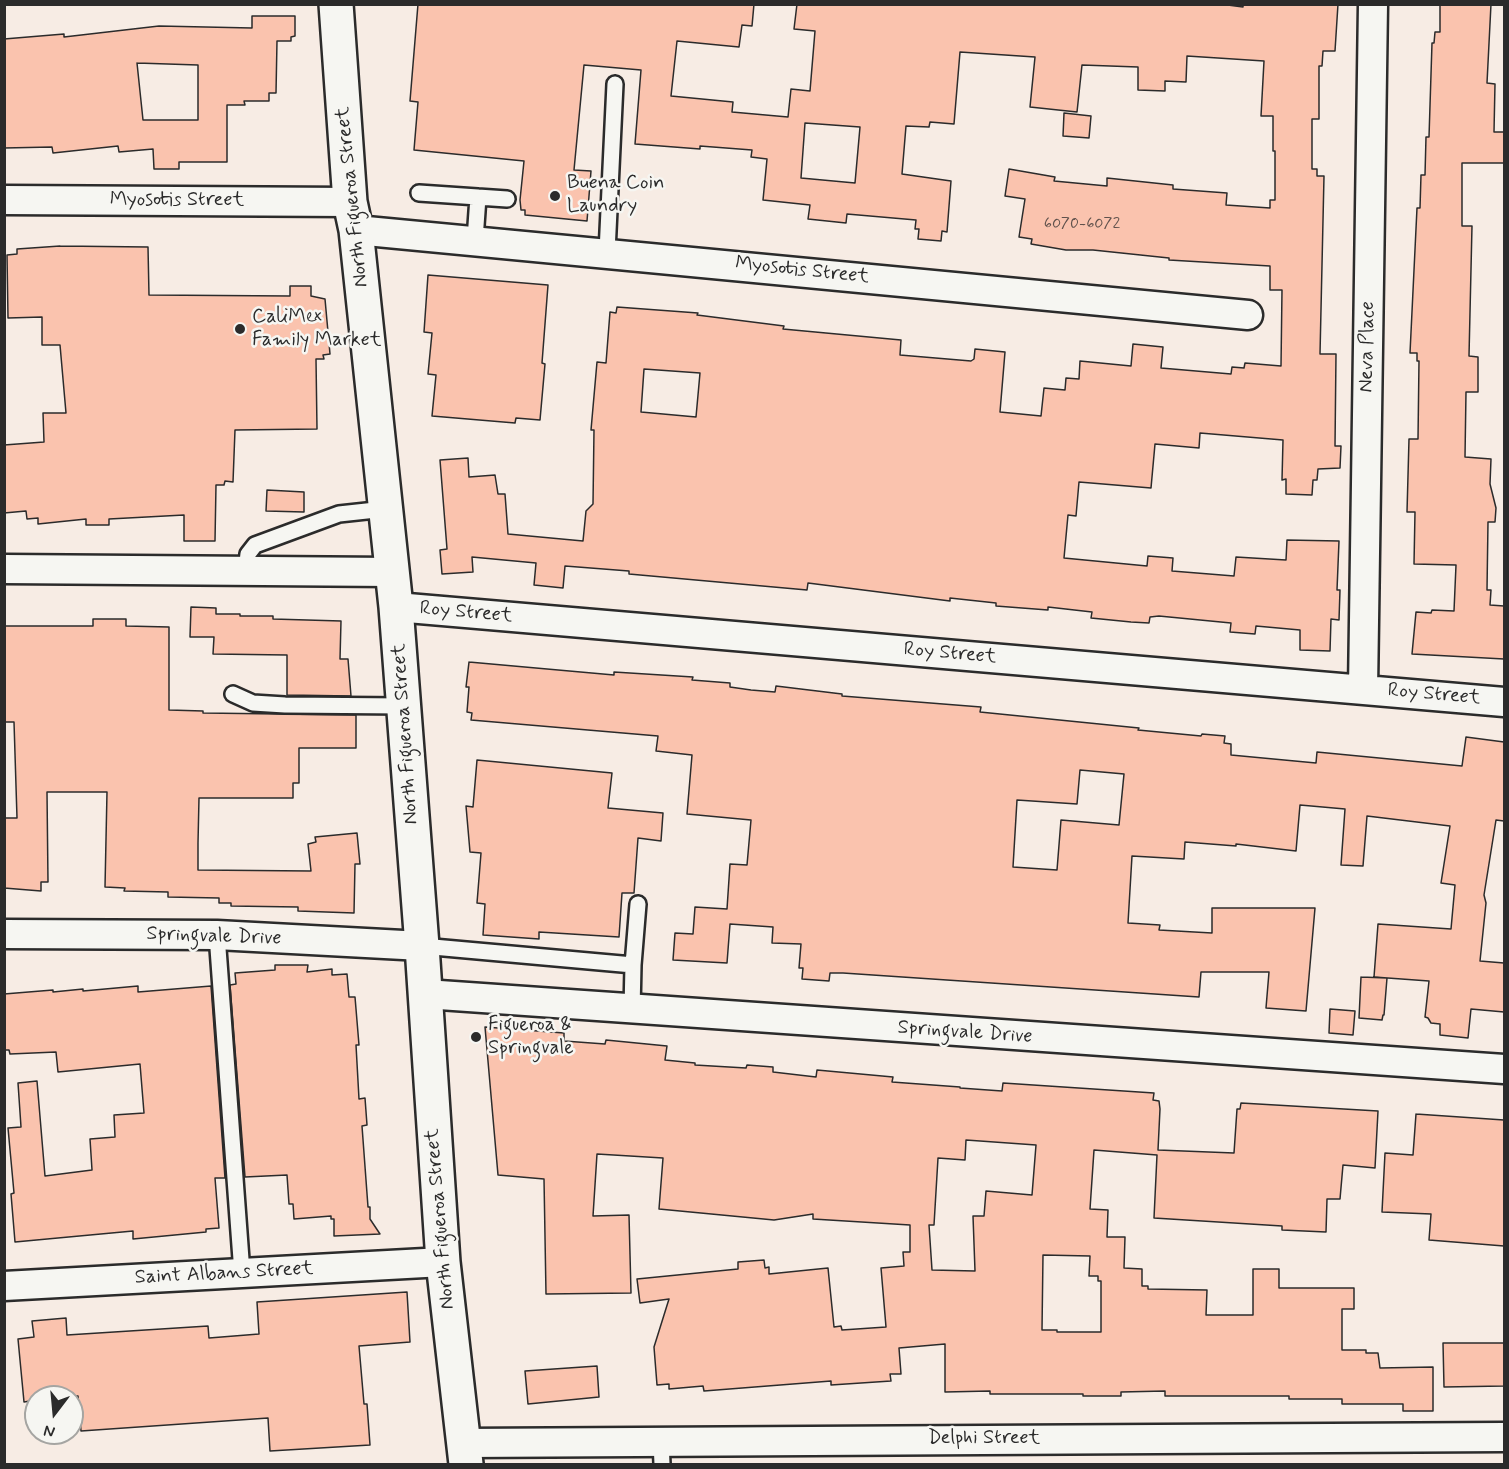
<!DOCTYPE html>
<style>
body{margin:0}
#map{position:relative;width:1509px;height:1469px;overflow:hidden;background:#f7ece4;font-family:Mynerve,sans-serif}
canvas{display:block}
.frame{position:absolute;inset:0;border:6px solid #2b2b2b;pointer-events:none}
.north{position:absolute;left:24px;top:1385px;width:60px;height:60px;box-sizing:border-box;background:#f6f6f2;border:2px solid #a5a5a2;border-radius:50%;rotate:196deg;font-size:16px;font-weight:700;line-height:24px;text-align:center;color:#2b2b2b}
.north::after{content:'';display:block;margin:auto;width:21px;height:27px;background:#2b2b2b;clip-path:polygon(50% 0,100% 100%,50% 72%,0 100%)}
</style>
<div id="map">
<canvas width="1509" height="1469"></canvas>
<div class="frame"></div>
<div class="north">N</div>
</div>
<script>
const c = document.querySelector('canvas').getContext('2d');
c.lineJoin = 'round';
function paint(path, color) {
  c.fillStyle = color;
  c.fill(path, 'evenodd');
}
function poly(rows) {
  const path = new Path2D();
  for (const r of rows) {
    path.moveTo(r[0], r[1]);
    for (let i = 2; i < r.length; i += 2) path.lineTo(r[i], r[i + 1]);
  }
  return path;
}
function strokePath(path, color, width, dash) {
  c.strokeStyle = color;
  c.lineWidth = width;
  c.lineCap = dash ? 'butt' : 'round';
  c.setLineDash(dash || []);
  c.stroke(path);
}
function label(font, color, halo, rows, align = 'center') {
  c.font = font + ' Mynerve,sans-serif';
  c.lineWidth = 5;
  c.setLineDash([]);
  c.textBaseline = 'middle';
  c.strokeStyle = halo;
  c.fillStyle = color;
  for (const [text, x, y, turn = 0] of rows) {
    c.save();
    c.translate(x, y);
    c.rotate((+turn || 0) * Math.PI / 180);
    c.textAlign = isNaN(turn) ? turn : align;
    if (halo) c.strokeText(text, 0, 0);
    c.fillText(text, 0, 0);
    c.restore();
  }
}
const building = poly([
 [418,4,754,4,752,26,742,25,739,47,677,41,671,96,733,102,732,112,788,117,791,89,810,91,815,31,794,29,797,4,1220,4,1243,7,1243,4,1338,4,1335,51,1323,51,1322,66,1319,66,1319,119,1312,119,1312,169,1317,169,1317,176,1324,176,1320,354,1336,354,1335,446,1341,446,1340,468,1318,469,1317,480,1313,480,1312,495,1286,494,1286,479,1282,480,1283,440,1200,433,1199,448,1155,444,1151,488,1079,482,1076,516,1068,515,1064,558,1147,566,1148,556,1173,558,1172,571,1234,576,1236,557,1286,560,1287,540,1339,541,1337,590,1340,590,1339,620,1331,619,1330,651,1300,650,1300,630,1256,626,1255,634,1230,632,1231,623,1159,616,1150,617,1149,623,1131,622,1091,618,1092,612,1048,607,1048,610,996,606,996,603,950,598,950,601,808,583,807,590,629,574,629,571,565,566,563,588,534,585,536,563,472,557,473,572,442,574,440,550,447,549,440,460,468,458,469,477,495,475,498,494,505,494,508,534,583,541,586,511,593,504,594,430,591,430,597,362,606,363,610,312,616,313,617,307,698,313,697,315,784,326,783,329,901,340,900,355,971,361,974,359,975,349,1005,352,1000,412,1041,416,1044,388,1065,390,1066,378,1079,379,1080,361,1131,366,1133,344,1163,347,1161,368,1231,374,1232,367,1244,368,1245,363,1281,366,1282,290,1270,290,1270,266,1169,260,1169,258,1093,250,1066,250,1031,244,1032,239,1019,237,1025,199,1005,196,1009,169,1055,177,1054,181,1107,186,1107,178,1173,185,1173,189,1227,193,1226,205,1270,208,1270,200,1275,200,1275,151,1273,151,1273,116,1261,116,1264,61,1187,56,1186,82,1165,81,1165,91,1138,90,1138,67,1082,65,1077,112,1030,107,1035,57,960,52,954,124,930,122,929,127,906,126,902,174,951,181,947,232,942,231,941,241,918,239,919,229,915,229,916,220,847,214,846,223,808,219,810,205,763,200,767,159,751,157,752,150,700,146,700,149,635,144,641,70,584,65,574,170,591,171,587,221,525,215,525,210,521,210,520,200,524,161,414,150,418,102,410,101,418,4],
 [805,123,860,127,855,183,801,178,805,123],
 [644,369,700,373,696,417,641,412,644,369],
 [1440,4,1491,4,1487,83,1495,84,1494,132,1504,132,1504,163,1462,163,1462,226,1472,226,1469,356,1478,357,1478,392,1466,392,1465,457,1491,459,1490,484,1496,508,1495,522,1488,522,1487,590,1491,590,1490,605,1504,606,1504,659,1412,654,1416,612,1431,613,1432,610,1454,611,1456,565,1414,564,1415,512,1407,512,1409,439,1418,439,1419,361,1417,361,1417,353,1410,353,1417,208,1420,208,1421,175,1425,175,1426,137,1429,137,1432,43,1434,43,1435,32,1440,32,1440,4],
 [252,16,295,16,295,36,291,37,291,41,277,41,276,93,269,93,269,101,244,101,245,105,227,105,227,162,179,162,179,169,154,169,153,149,119,152,118,146,53,153,52,147,4,148,4,39,64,34,64,37,159,26,252,28,252,16],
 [137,63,198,65,198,120,143,120,137,63],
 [1064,113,1091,116,1089,138,1063,136,1064,113],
 [60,246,148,247,149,295,290,296,290,286,311,286,311,296,325,299,330,354,323,355,324,359,316,359,317,429,235,430,233,482,225,481,224,485,216,485,215,541,184,541,184,515,109,519,109,525,86,525,86,519,38,524,38,518,27,519,26,511,4,513,4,445,44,442,43,413,66,413,60,345,42,345,42,317,8,318,7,255,17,254,17,249,60,246],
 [428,275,548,285,542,363,545,364,540,420,516,418,515,423,432,416,436,375,428,374,432,333,424,332,428,275],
 [267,490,304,492,304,512,266,511,267,490],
 [191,607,216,608,216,614,240,614,240,616,273,616,273,619,341,621,340,659,348,659,351,696,287,695,287,655,213,654,214,637,190,637,191,607],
 [93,619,126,619,126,626,169,627,169,710,203,711,203,713,356,715,356,748,299,748,299,783,293,783,293,798,199,798,198,843,198,870,311,871,308,844,316,842,315,837,357,833,360,864,355,864,354,913,298,911,298,907,231,906,231,903,219,903,219,898,168,897,168,892,124,891,125,888,105,887,107,792,47,792,48,882,41,882,41,891,4,888,4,818,17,818,14,722,4,722,4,626,93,626,93,619],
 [469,662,614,675,614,672,693,677,692,680,730,683,730,687,751,690,775,692,776,686,842,694,842,696,981,707,980,712,1139,728,1138,730,1201,736,1202,734,1225,736,1224,743,1231,744,1231,755,1316,763,1317,752,1462,766,1466,737,1504,742,1504,821,1496,820,1484,895,1486,903,1480,961,1504,963,1504,1012,1471,1009,1468,1038,1440,1035,1440,1024,1431,1023,1428,1018,1425,1017,1429,981,1374,977,1378,924,1451,929,1455,885,1441,883,1450,826,1367,816,1363,866,1341,865,1345,809,1300,805,1296,851,1236,844,1236,846,1185,842,1184,859,1132,856,1128,923,1160,925,1159,930,1212,933,1212,908,1315,908,1306,1011,1266,1008,1269,972,1201,972,1199,997,843,973,830,973,829,981,802,979,803,968,799,968,801,944,772,943,773,927,730,924,727,963,673,960,675,933,693,934,695,907,727,909,730,864,747,865,751,820,687,814,692,755,656,751,658,736,471,720,472,713,467,712,469,687,466,687,469,662],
 [1080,770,1124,774,1119,825,1061,820,1057,870,1013,867,1017,800,1077,804,1080,770],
 [477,760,612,773,608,808,663,813,661,841,638,838,634,893,622,893,619,937,539,932,539,939,483,935,485,904,477,903,481,853,470,852,466,806,473,807,477,760],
 [275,965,308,965,307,972,332,969,332,975,347,974,349,997,355,997,359,1045,356,1045,359,1099,365,1098,367,1125,362,1126,368,1207,370,1207,370,1219,380,1234,334,1236,334,1219,331,1219,331,1216,294,1219,293,1204,289,1204,287,1175,245,1177,230,985,236,984,235,973,275,970,275,965],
 [1361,977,1387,978,1384,1015,1383,1015,1382,1020,1359,1018,1361,977],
 [138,986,138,992,211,986,225,1178,215,1178,219,1228,206,1229,206,1232,133,1239,133,1231,15,1242,11,1194,14,1193,8,1128,21,1127,18,1083,37,1081,45,1176,92,1170,90,1139,115,1137,114,1115,144,1113,140,1064,58,1072,56,1052,10,1054,9,1050,4,1050,4,994,53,990,53,992,83,989,83,991,138,986],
 [1330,1009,1355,1011,1353,1035,1329,1033,1330,1009],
 [485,1027,564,1033,564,1041,605,1044,606,1040,667,1046,665,1060,695,1063,695,1065,746,1068,747,1065,773,1067,773,1072,816,1077,817,1070,893,1077,892,1082,960,1087,960,1088,1002,1091,1003,1083,1154,1093,1153,1100,1159,1101,1160,1109,1158,1150,1234,1153,1237,1109,1240,1109,1241,1103,1378,1111,1375,1168,1343,1165,1340,1199,1327,1199,1326,1232,1282,1230,1282,1226,1154,1218,1157,1155,1094,1150,1090,1209,1108,1210,1107,1237,1125,1237,1124,1268,1142,1269,1142,1286,1148,1286,1148,1289,1207,1290,1206,1315,1253,1315,1253,1269,1279,1269,1279,1288,1354,1288,1354,1309,1342,1309,1342,1350,1366,1350,1366,1353,1378,1353,1380,1368,1433,1367,1433,1411,1403,1411,1403,1404,1342,1404,1342,1399,1289,1399,1289,1396,1165,1396,1165,1391,1121,1392,1121,1396,1083,1396,1083,1394,990,1394,990,1391,945,1392,945,1344,899,1348,901,1374,890,1374,891,1381,831,1385,831,1381,704,1391,703,1386,669,1389,669,1384,657,1385,654,1347,669,1299,640,1303,637,1279,738,1269,738,1262,764,1260,765,1268,769,1267,769,1274,828,1268,834,1327,841,1326,842,1330,886,1327,881,1268,904,1266,903,1252,910,1252,910,1225,813,1219,813,1214,774,1220,659,1209,663,1158,597,1154,593,1216,629,1215,631,1293,546,1294,544,1179,498,1175,485,1027],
 [966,1140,1036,1145,1032,1195,986,1191,984,1216,973,1216,975,1271,932,1270,929,1225,934,1225,938,1158,965,1160,966,1140],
 [1043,1255,1090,1256,1089,1276,1098,1276,1098,1281,1101,1281,1101,1332,1057,1332,1057,1330,1042,1330,1043,1255],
 [1416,1114,1504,1120,1504,1246,1429,1240,1431,1214,1382,1212,1385,1153,1413,1155,1416,1114],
 [407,1292,410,1342,359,1346,364,1404,367,1404,370,1445,270,1451,268,1418,81,1431,78,1396,36,1397,36,1400,24,1402,18,1339,34,1337,32,1321,66,1318,67,1335,208,1326,209,1338,259,1334,257,1302,407,1292],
 [1443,1343,1504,1343,1504,1386,1444,1387,1443,1343],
 [597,1366,599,1397,528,1404,525,1371,597,1366]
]);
paint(building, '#fac3ae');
strokePath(building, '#2b2b2b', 1.5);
const lane = poly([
 [419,193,507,199],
 [475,240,478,197],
 [607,252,615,84],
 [246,571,248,554,255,545,339,514,385,509],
 [233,694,253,703,285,705,404,706],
 [217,935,242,1273],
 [422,946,633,965,638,904],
 [632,1010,633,965],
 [661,1441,662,1464]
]);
const street = poly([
 [4,200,350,202],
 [356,230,1248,315],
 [4,569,392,572],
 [396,607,1504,702],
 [1363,689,1373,4],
 [4,934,217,935,422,946],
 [425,994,1504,1069],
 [4,1286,443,1262],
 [464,1443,1504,1437]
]);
const secondary = poly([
 [336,4,350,202,356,230,396,607,422,946,443,1262,466,1464]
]);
strokePath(lane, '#2b2b2b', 20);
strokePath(street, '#2b2b2b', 33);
strokePath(secondary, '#2b2b2b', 38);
strokePath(lane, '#f6f6f2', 15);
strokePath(street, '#f6f6f2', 28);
strokePath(secondary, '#f6f6f2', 33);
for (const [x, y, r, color] of [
 [555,196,6,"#2b2b2b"],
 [240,329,6,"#2b2b2b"],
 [476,1037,6,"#2b2b2b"]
]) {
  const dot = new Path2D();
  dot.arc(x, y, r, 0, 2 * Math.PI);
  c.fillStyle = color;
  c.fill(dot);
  strokePath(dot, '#f6f6f2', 2);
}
label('16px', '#5f514c', null, [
 ["6070-6072",1082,225]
]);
label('20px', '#2b2b2b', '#f6f6f2', [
 ["Buena Coin",567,184],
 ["Laundry",567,207],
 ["CaliMex",252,318],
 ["Family Market",252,341],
 ["Figueroa &",488,1026],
 ["Springvale",488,1049]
], 'left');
label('20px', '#2b2b2b', '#f6f6f2', [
 ["North Figueroa Street",353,197,-96],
 ["Myosotis Street",177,201],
 ["Myosotis Street",802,271,6],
 ["Neva Place",1368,347,-89],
 ["Roy Street",466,613,5],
 ["Roy Street",950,654,5],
 ["Roy Street",1434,695,5],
 ["North Figueroa Street",406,734,-94],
 ["Springvale Drive",214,937,2],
 ["Springvale Drive",965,1033,4],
 ["North Figueroa Street",441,1219,-95],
 ["Saint Albans Street",224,1274,-3],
 ["Delphi Street",984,1439]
]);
</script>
